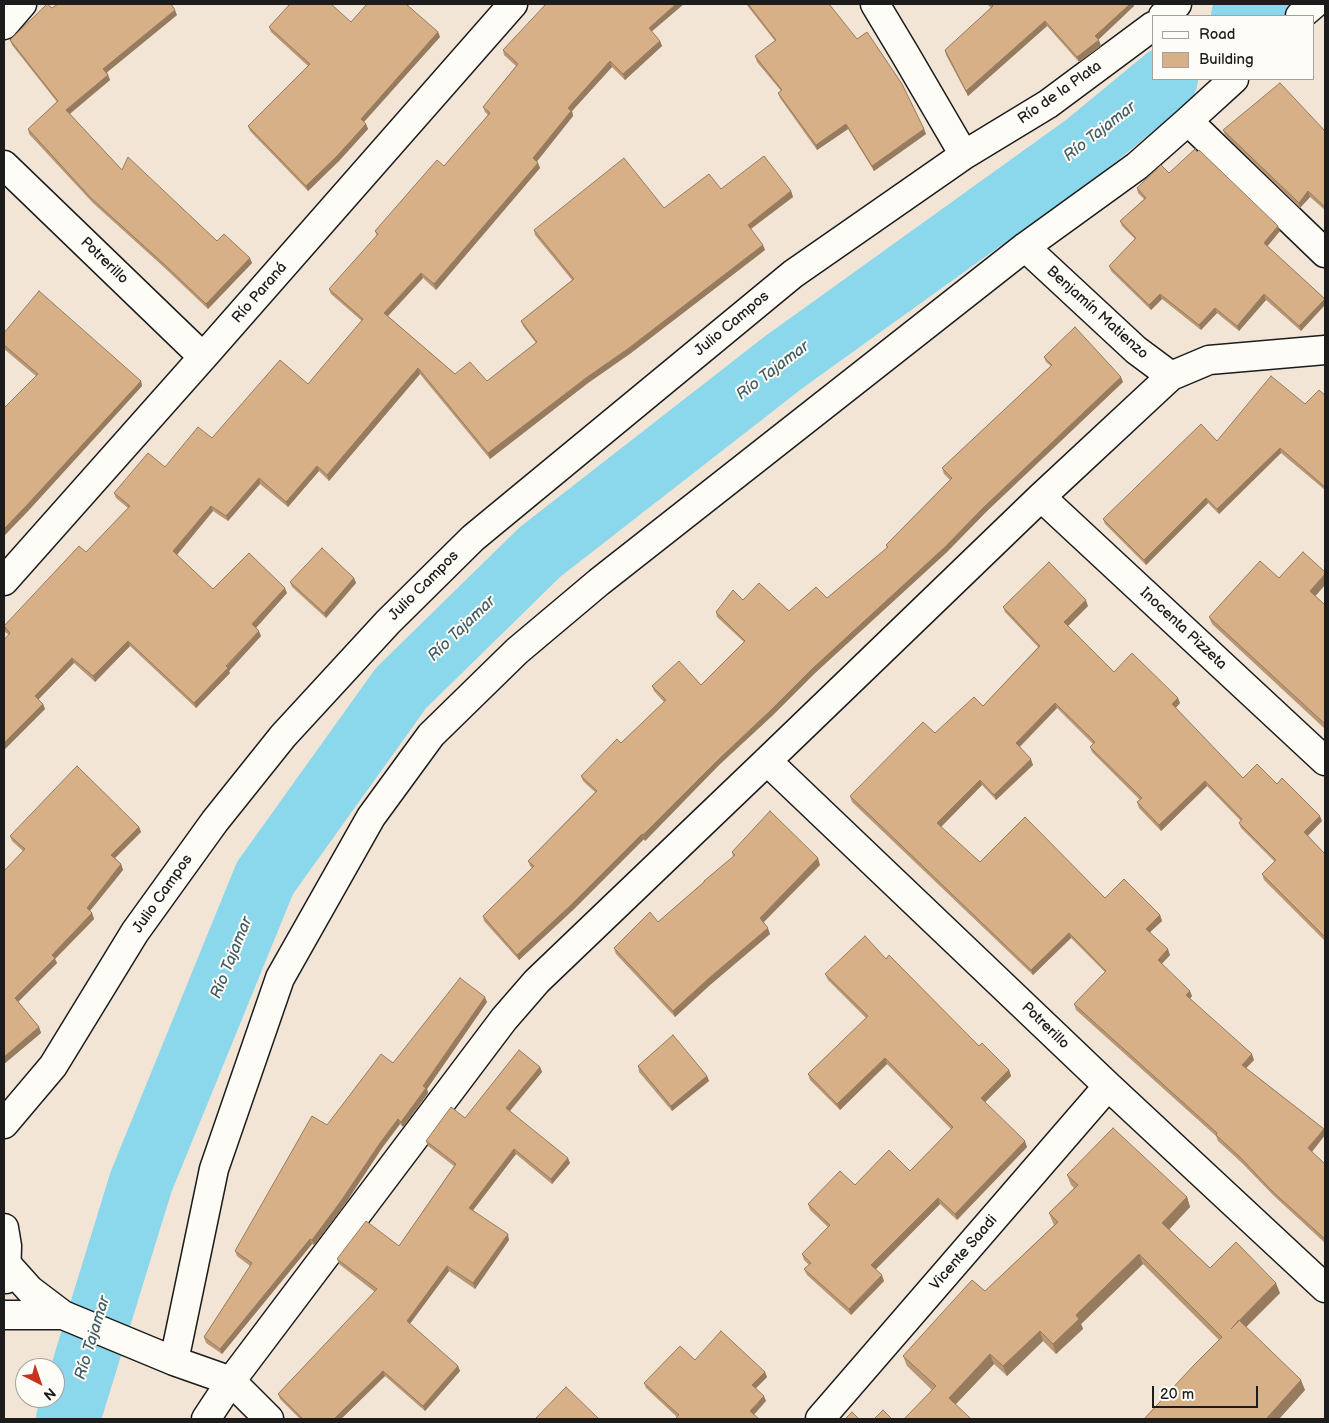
<!DOCTYPE html>
<meta charset="utf-8">
<style>
body{margin:0}
#map{position:relative;width:1329px;height:1423px;overflow:hidden;background:#f2e5d6;font-family:"Balsamiq Sans",sans-serif}
canvas{display:block}
.frame{position:absolute;inset:0;border:5px solid #1c1c1c;pointer-events:none}
.legend{position:absolute;left:1152px;top:15px;width:162px;height:65px;box-sizing:border-box;background:#fdfcf7;border:1px solid #a3a29f;margin:0;padding:6px 9px;list-style:none;font-size:15px;color:#1c1c1c}
.legend li{display:flex;align-items:center;gap:10px;height:25px}
.legend b{width:25px;border:1px solid #a3a29f}
.north{position:absolute;left:15px;top:1358px;width:50px;height:50px;box-sizing:border-box;background:#fdfcf7;border:1px solid #a3a29f;border-radius:50%;rotate:139deg;font-size:14px;font-weight:700;line-height:20px;text-align:center;color:#1c1c1c}
.north::after{content:'';display:block;margin:auto;width:18px;height:22px;background:#c8321e;clip-path:polygon(50% 0,100% 100%,50% 72%,0 100%)}
.scale{position:absolute;left:1152px;top:1386px;width:106px;height:22px;box-sizing:border-box;border:2px solid #1c1c1c;border-top:0;padding-left:6px;font-size:15px;line-height:18px;white-space:nowrap;color:#1c1c1c;-webkit-text-stroke:4px #fdfcf7;paint-order:stroke}
</style>
<div id="map">
<canvas width="1329" height="1423"></canvas>
<div class="frame"></div>
<ul class="legend">
<li><b style="height:6px;background:#fdfcf7"></b>Road</li>
<li><b style="height:14px;background:#d7b088"></b>Building</li>
</ul>
<div class="north">N</div>
<div class="scale">20 m</div>
</div>
<script>
const c = document.querySelector('canvas').getContext('2d');
c.lineJoin = 'round';
function poly(rows) {
  const path = new Path2D();
  for (const r of rows) {
    path.moveTo(r[0], r[1]);
    for (let i = 2; i < r.length; i += 2) path.lineTo(r[i], r[i + 1]);
  }
  return path;
}
function strokePath(path, color, width, dash) {
  c.strokeStyle = color;
  c.lineWidth = width;
  c.lineCap = dash ? 'butt' : 'round';
  c.setLineDash(dash || []);
  c.stroke(path);
}
function paint(path, color) {
  c.fillStyle = color;
  c.fill(path, 'evenodd');
}
function label(font, color, halo, rows, align = 'center') {
  c.font = font + ' "Balsamiq Sans",sans-serif';
  c.lineWidth = 4;
  c.setLineDash([]);
  c.textBaseline = 'middle';
  c.strokeStyle = halo;
  c.fillStyle = color;
  for (const [text, x, y, turn = 0] of rows) {
    c.save();
    c.translate(x, y);
    c.rotate((+turn || 0) * Math.PI / 180);
    c.textAlign = isNaN(turn) ? turn : align;
    if (halo) c.strokeText(text, 0, 0);
    c.fillText(text, 0, 0);
    c.restore();
  }
}
strokePath(poly([
 [1243,16,1258,4],
 [68,1419,141,1182,265,878,401,688,540,552,784,362,1086,145,1166,79]
]), '#8bd7eb', 64);
const minor = poly([
 [875,4,905,54,964,155],
 [1163,16,1177,4],
 [1300,16,1314,4],
 [4,25,22,4],
 [1188,121,1325,253],
 [4,165,203,357],
 [1025,247,1136,350,1171,376],
 [1041,497,1325,761],
 [4,581,203,357,513,4],
 [767,761,1108,1086,1325,1288],
 [4,1124,53,1066,135,932,215,821,283,736,388,622,473,538,793,274,964,155,1048,104,1153,26],
 [4,1228,7,1246,6,1279],
 [4,1261,30,1290,63,1315,174,1361,231,1381,269,1419],
 [4,1315,63,1315],
 [174,1361,214,1169,280,978,371,817,431,735,517,651,599,582,1025,247,1137,166,1188,121,1234,79],
 [206,1419,231,1381,504,1019,537,981,767,761,1041,497,1171,376,1209,360,1325,350],
 [820,1419,1108,1086]
]);
strokePath(minor, '#1c1c1c', 31);
strokePath(minor, '#fdfcf7', 28);
paint(poly([
 [367,4,409,4,408,6,438,32,440,37,364,122,366,124,368,129,339,161,308,191,250,131,248,126,308,66,271,32,269,27,351,22],
 [746,4,829,4,924,129,926,134,874,171,848,129,817,150,780,98,778,93,781,91,757,62,755,56,775,41],
 [987,4,1133,4,1134,6,1098,40,1101,46,1079,62,1047,26,968,96,946,55,945,50,991,8],
 [52,8,177,15,107,72,110,80,70,114,122,170,217,241,252,263,208,309,167,270,93,203,29,134,28,129,57,102,12,45,10,40],
 [652,32,660,41,662,46,625,80,612,67,572,111,573,116,537,161,540,168,436,290,423,278,388,316,455,374,487,381,536,343,523,326,521,321,572,280,535,235,534,230,664,208,721,189,791,191,793,197,751,229,765,250,631,353,588,383,490,459,420,374,329,481,319,471,288,507,260,484,228,521,213,511,177,555,213,589,287,593,256,628,261,636,229,671,230,673,196,708,130,646,95,682,74,663,38,699,43,704,45,709,4,750,9,635,5,632,4,626,86,552,128,508,116,498,114,493,165,467,212,438,308,384,362,321,331,294,329,289,377,236,375,231,444,166,488,115,485,112,483,107,516,66,504,55,503,50],
 [1223,130,1325,131,1325,210,1310,197,1300,208,1225,135],
 [1169,173,1280,231,1267,246,1325,299,1301,331,1266,300,1239,331,1217,313,1201,330,1162,299,1151,310,1111,271,1109,266,1135,239,1122,226,1120,221,1144,199,1138,193,1137,188],
 [4,333,141,381,142,386,29,510,4,536,4,408,36,376,4,349],
 [1044,357,1123,382,986,512,947,552,814,674,773,715,719,765,645,841,644,839,573,910,519,960,484,921,483,916,532,868,530,866,528,861,595,792,583,781,581,776,621,743,664,702,654,691,652,686,701,685,744,642,717,617,716,612,743,600,789,611,827,598,887,548,886,545,950,480,944,474,942,468,1051,366,1046,362],
 [1325,395,1325,490,1281,453,1219,514,1208,503,1146,565,1105,524,1103,519,1217,441],
 [354,578,356,583,326,618,292,587,290,582],
 [1279,578,1315,596,1325,605,1325,729,1212,624,1209,617],
 [1088,606,1068,626,1114,672,1180,703,1176,708,1243,778,1277,784,1322,821,1308,836,1325,854,1325,941,1264,880,1262,874,1275,862,1241,828,1239,823,1241,821,1207,786,1161,831,1139,808,1137,802,1140,800,1092,752,1090,747,1093,744,1057,708,1020,747,1033,765,996,800,982,785,941,827,980,862,1105,898,1160,915,1162,921,1150,932,1170,955,1162,964,1192,996,1190,999,1254,1060,1246,1068,1324,1129,1325,1135,1312,1152,1325,1164,1325,1243,1273,1195,1243,1164,1218,1141,1216,1136,1076,1010,1074,1004,1105,972,1071,938,1033,975,852,802,850,796,935,733,983,706,1038,647,1005,612,1003,607],
 [139,827,141,832,115,858,121,864,123,870,90,911,92,913,94,919,55,959,57,963,18,1002,39,1027,41,1033,4,1064,23,851,12,841,10,836],
 [732,852,820,865,763,922,770,934,710,985,675,1017,616,954,614,948,658,922,733,857],
 [886,959,979,1046,1009,1070,1011,1076,985,1102,1027,1147,957,1220,940,1204,876,1269,884,1281,851,1315,807,1275,804,1269,809,1265,804,1260,802,1254,828,1227,810,1210,808,1204,855,1185,910,1171,951,1129,887,1064,840,1110,810,1080,808,1074,866,1018,828,980,825,974],
 [487,1002,427,1089,428,1093,403,1127,400,1124,382,1148,343,1207,314,1245,312,1244,222,1354,206,1343,204,1337,250,1266,237,1256,235,1251,327,1125,393,1063],
 [638,1066,707,1076,709,1081,672,1111,639,1072],
 [540,1067,542,1072,510,1111,570,1163,552,1184,516,1154,473,1210,509,1240,475,1289,449,1271,410,1324,458,1366,460,1371,425,1411,385,1376,341,1419,300,1419,280,1399,278,1394,375,1292,339,1264,337,1259,399,1246,454,1166,428,1146,426,1141,465,1118],
 [1067,1175,1187,1197,1190,1207,1169,1229,1210,1268,1280,1293,1246,1327,1305,1390,1279,1419,1144,1419,1219,1340,1143,1264,1081,1324,1083,1329,1056,1354,1043,1341,1007,1376,994,1364,956,1404,932,1390,907,1366,903,1356,985,1291,1054,1225,1053,1223,1049,1213,1074,1188,1071,1185],
 [695,1360,765,1372,767,1377,756,1388,766,1401,677,1417,646,1388,644,1383]
]), '#b99775');
paint(poly([
 [676,4,684,4,650,33,649,28],
 [1130,4,1133,4,1134,6,1097,41,1095,36],
 [175,10,177,15,105,74,103,69],
 [1045,21,1047,26,968,96,966,91],
 [438,32,440,37,362,124,361,119],
 [1099,40,1101,46,1079,62,1077,57],
 [660,41,662,46,625,80,623,74],
 [610,61,612,67,572,111,573,116,535,164,533,158,568,108],
 [108,75,110,80,68,115,66,110],
 [366,124,368,129,339,161,308,191,306,186],
 [846,124,848,129,817,150,816,145],
 [924,129,926,134,874,171,872,166],
 [538,163,540,168,436,290,434,284],
 [791,191,793,197,749,230,748,225],
 [1308,191,1310,197,1300,208,1299,203],
 [1278,226,1280,231,1266,248,1264,243],
 [763,245,765,250,631,353,588,383,490,459,488,453,586,378],
 [250,258,252,263,208,309,206,304],
 [421,273,423,278,386,318,384,313],
 [1160,294,1162,299,1151,310,1149,305],
 [1264,294,1266,300,1239,331,1237,326],
 [1325,299,1325,305,1301,331,1299,326],
 [1215,308,1217,313,1201,330,1199,325],
 [418,368,420,374,329,481,327,475],
 [1121,377,1123,382,986,512,947,552,814,674,773,715,719,765,645,841,643,835,718,760,812,669],
 [141,381,142,386,29,510,4,536,4,529],
 [1280,448,1281,453,1219,514,1217,509],
 [317,466,319,471,288,507,286,502],
 [259,478,260,484,228,521,226,516],
 [1206,498,1208,503,1146,565,1144,560],
 [211,506,213,511,175,557,173,551],
 [1325,574,1325,585,1313,599,1310,591],
 [354,578,356,583,326,618,324,613],
 [285,588,287,593,254,630,252,624],
 [1086,600,1088,606,1066,628,1064,622],
 [259,631,261,636,229,671,230,673,196,708,194,703],
 [128,641,130,646,95,682,93,676],
 [72,658,74,663,37,701,35,696],
 [1178,698,1180,703,1174,709,1172,704],
 [1055,703,1057,708,1018,748,1016,743],
 [43,704,45,709,4,750,4,743],
 [1031,759,1033,765,996,800,994,795],
 [980,780,982,785,939,829,937,823],
 [1205,781,1207,786,1161,831,1159,825],
 [1320,816,1322,821,1306,837,1304,832],
 [139,827,141,832,113,860,111,855],
 [642,834,644,839,573,910,519,960,517,955],
 [818,858,820,865,762,924,760,918],
 [121,864,123,870,88,913,87,908],
 [92,913,94,919,55,959,57,963,17,1003,15,998,52,955],
 [1160,915,1162,921,1148,934,1146,929],
 [768,928,770,934,710,985,675,1017,673,1011,708,979],
 [1069,933,1071,938,1033,975,1031,970],
 [1168,949,1170,955,1160,965,1158,960],
 [1190,991,1192,996,1188,1001,1186,995],
 [485,997,487,1002,427,1089,428,1093,403,1127,401,1122,423,1086],
 [39,1027,41,1033,4,1064,4,1057],
 [1252,1054,1254,1060,1244,1070,1242,1065],
 [885,1058,887,1064,840,1110,837,1104],
 [540,1067,542,1072,508,1113,506,1108],
 [1009,1070,1011,1076,983,1104,981,1098],
 [707,1076,709,1081,672,1111,671,1106],
 [398,1119,400,1124,382,1148,343,1207,314,1245,312,1240,380,1143],
 [1324,1129,1325,1135,1310,1154,1308,1148],
 [1025,1141,1027,1147,957,1220,955,1214],
 [514,1149,516,1154,471,1213,469,1208],
 [568,1158,570,1163,552,1184,551,1179],
 [1187,1197,1190,1207,1166,1233,1162,1223],
 [938,1198,940,1204,874,1271,871,1265],
 [508,1234,509,1240,475,1289,473,1283],
 [310,1239,312,1244,222,1354,220,1349],
 [1139,1254,1143,1264,1081,1324,1083,1329,1056,1354,1053,1344,1076,1315],
 [447,1266,449,1271,408,1326,407,1321],
 [882,1275,884,1281,851,1315,849,1309],
 [1276,1283,1280,1293,1234,1339,1231,1329],
 [1040,1331,1043,1341,1007,1376,1003,1366],
 [990,1354,994,1364,952,1408,949,1398],
 [458,1366,460,1371,425,1411,423,1406],
 [383,1371,385,1376,341,1419,334,1419],
 [765,1372,767,1377,754,1390,752,1385],
 [1301,1380,1305,1390,1279,1419,1266,1419],
 [764,1396,766,1401,752,1417,750,1411]
]), '#967b5f');
const building = poly([
 [47,4,52,8,58,4,171,4,175,10,103,69,108,75,66,110,122,170,128,157,217,241,224,234,250,258,206,304,165,265,91,198,28,129,58,101,10,40,47,4],
 [290,4,331,4,351,22,367,4,406,4,438,32,361,119,366,124,337,156,306,186,248,126,310,64,269,27,290,4],
 [546,4,676,4,649,28,660,41,623,74,610,61,568,108,571,111,533,158,538,163,434,284,421,273,384,313,455,374,470,362,487,381,537,342,521,321,574,279,534,230,624,158,664,208,709,174,721,189,764,156,791,191,748,225,763,245,629,348,586,378,488,453,418,368,327,475,317,466,286,502,259,478,226,516,211,506,173,551,213,589,249,553,285,588,252,624,259,631,226,666,228,668,194,703,128,641,93,676,72,658,35,696,43,704,4,743,4,640,10,633,4,626,79,546,86,552,130,506,114,493,148,453,165,467,198,427,212,438,280,360,308,384,363,319,329,289,378,234,375,231,437,160,444,166,490,113,483,107,518,64,503,50,546,4],
 [748,4,829,4,857,39,867,32,902,84,924,129,872,166,846,124,816,145,778,93,782,90,755,56,776,40,748,4],
 [991,4,1130,4,1095,36,1099,40,1077,57,1045,21,966,91,945,50,993,6,991,4],
 [1280,83,1325,131,1325,207,1308,191,1299,203,1223,130,1280,83],
 [1195,149,1197,152,1199,150,1278,226,1264,243,1325,299,1299,326,1264,294,1237,326,1215,308,1199,325,1160,294,1149,305,1109,266,1136,238,1120,221,1146,198,1137,188,1161,165,1169,173,1195,149],
 [39,291,141,381,27,505,4,529,4,408,38,374,4,345,4,333,39,291],
 [1075,327,1121,377,984,507,945,547,812,669,771,710,718,760,643,835,642,834,571,905,517,955,483,916,534,866,528,861,597,791,581,776,617,739,621,743,666,700,652,686,679,661,701,685,745,641,716,612,733,590,743,600,759,583,789,611,816,587,827,598,888,547,886,545,952,478,942,468,1052,365,1044,357,1075,327],
 [1271,376,1305,404,1319,390,1325,395,1325,487,1280,448,1217,509,1206,498,1144,560,1103,519,1201,424,1217,441,1271,376],
 [322,548,354,578,324,613,290,582,322,548],
 [1303,552,1325,572,1325,574,1310,591,1325,605,1325,724,1209,617,1260,561,1279,578,1303,552],
 [1049,562,1086,600,1064,622,1114,672,1132,653,1178,698,1172,704,1243,778,1257,764,1277,784,1282,778,1320,816,1304,832,1325,854,1325,937,1262,874,1276,860,1239,823,1242,819,1205,781,1159,825,1137,802,1142,798,1090,747,1095,742,1055,703,1016,743,1031,759,994,795,980,780,937,823,980,862,1025,817,1105,898,1124,879,1160,915,1146,929,1168,949,1158,960,1190,991,1186,995,1252,1054,1242,1065,1324,1129,1308,1148,1325,1164,1325,1239,1271,1190,1241,1158,1216,1135,1217,1133,1074,1004,1106,971,1069,933,1031,970,850,796,923,722,935,733,974,697,983,706,1040,646,1003,607,1049,562],
 [77,766,139,827,111,855,121,864,87,908,92,913,52,955,55,958,15,998,39,1027,4,1057,4,871,25,849,10,836,77,766],
 [770,811,818,858,760,918,768,928,708,979,673,1011,614,948,650,912,658,922,704,882,704,881,735,855,732,852,770,811],
 [865,936,886,959,889,955,979,1046,982,1043,1009,1070,981,1098,1025,1141,955,1214,938,1198,871,1265,882,1275,849,1309,804,1269,811,1263,802,1254,830,1225,808,1204,840,1171,855,1185,889,1150,910,1171,953,1127,885,1058,837,1104,808,1074,868,1016,825,974,865,936],
 [460,978,485,997,423,1086,426,1088,401,1122,398,1119,380,1143,341,1201,312,1240,310,1239,220,1349,204,1337,252,1263,235,1251,312,1116,327,1125,381,1054,393,1063,460,978],
 [673,1035,707,1076,671,1106,638,1066,673,1035],
 [519,1050,540,1067,506,1108,568,1158,551,1179,514,1149,469,1208,508,1234,473,1283,447,1266,407,1321,458,1366,423,1406,383,1371,334,1419,303,1419,278,1394,377,1289,337,1259,366,1221,399,1246,456,1164,426,1141,451,1107,465,1118,519,1050],
 [1113,1128,1187,1197,1162,1223,1210,1268,1236,1242,1276,1283,1231,1329,1239,1320,1301,1380,1266,1419,1144,1419,1194,1365,1222,1337,1139,1254,1076,1315,1079,1319,1053,1344,1040,1331,1003,1366,990,1354,949,1398,971,1419,904,1419,936,1386,903,1356,972,1280,985,1291,1058,1222,1049,1213,1078,1185,1067,1175,1113,1128],
 [721,1331,765,1372,752,1385,764,1396,750,1411,759,1419,675,1419,679,1415,644,1383,680,1346,695,1360,721,1331],
 [566,1387,599,1419,535,1419,566,1387],
 [883,1410,892,1419,874,1419,883,1410],
 [852,1412,859,1419,845,1419,852,1412]
]);
paint(building, '#d7b088');
strokePath(building, '#967b5f', 1);
label('15px', '#1c1c1c', '#fdfcf7', [
 ["Río de la Plata",1060,93,-35],
 ["Potrerillo",104,261,44],
 ["Río Paraná",260,293,-49],
 ["Benjamín Matienzo",1097,313,42],
 ["Julio Campos",732,324,-40],
 ["Julio Campos",424,586,-45],
 ["Inocenta Pizzeta",1183,629,43],
 ["Julio Campos",163,894,-55],
 ["Potrerillo",1045,1026,44],
 ["Vicente Saadi",964,1253,-49]
]);
label('italic 16px', '#435d64', '#fdfcf7', [
 ["Río Tajamar",1100,132,-38],
 ["Río Tajamar",773,371,-37],
 ["Río Tajamar",462,629,-44],
 ["Río Tajamar",232,958,-68],
 ["Río Tajamar",93,1338,-73]
]);
</script>
